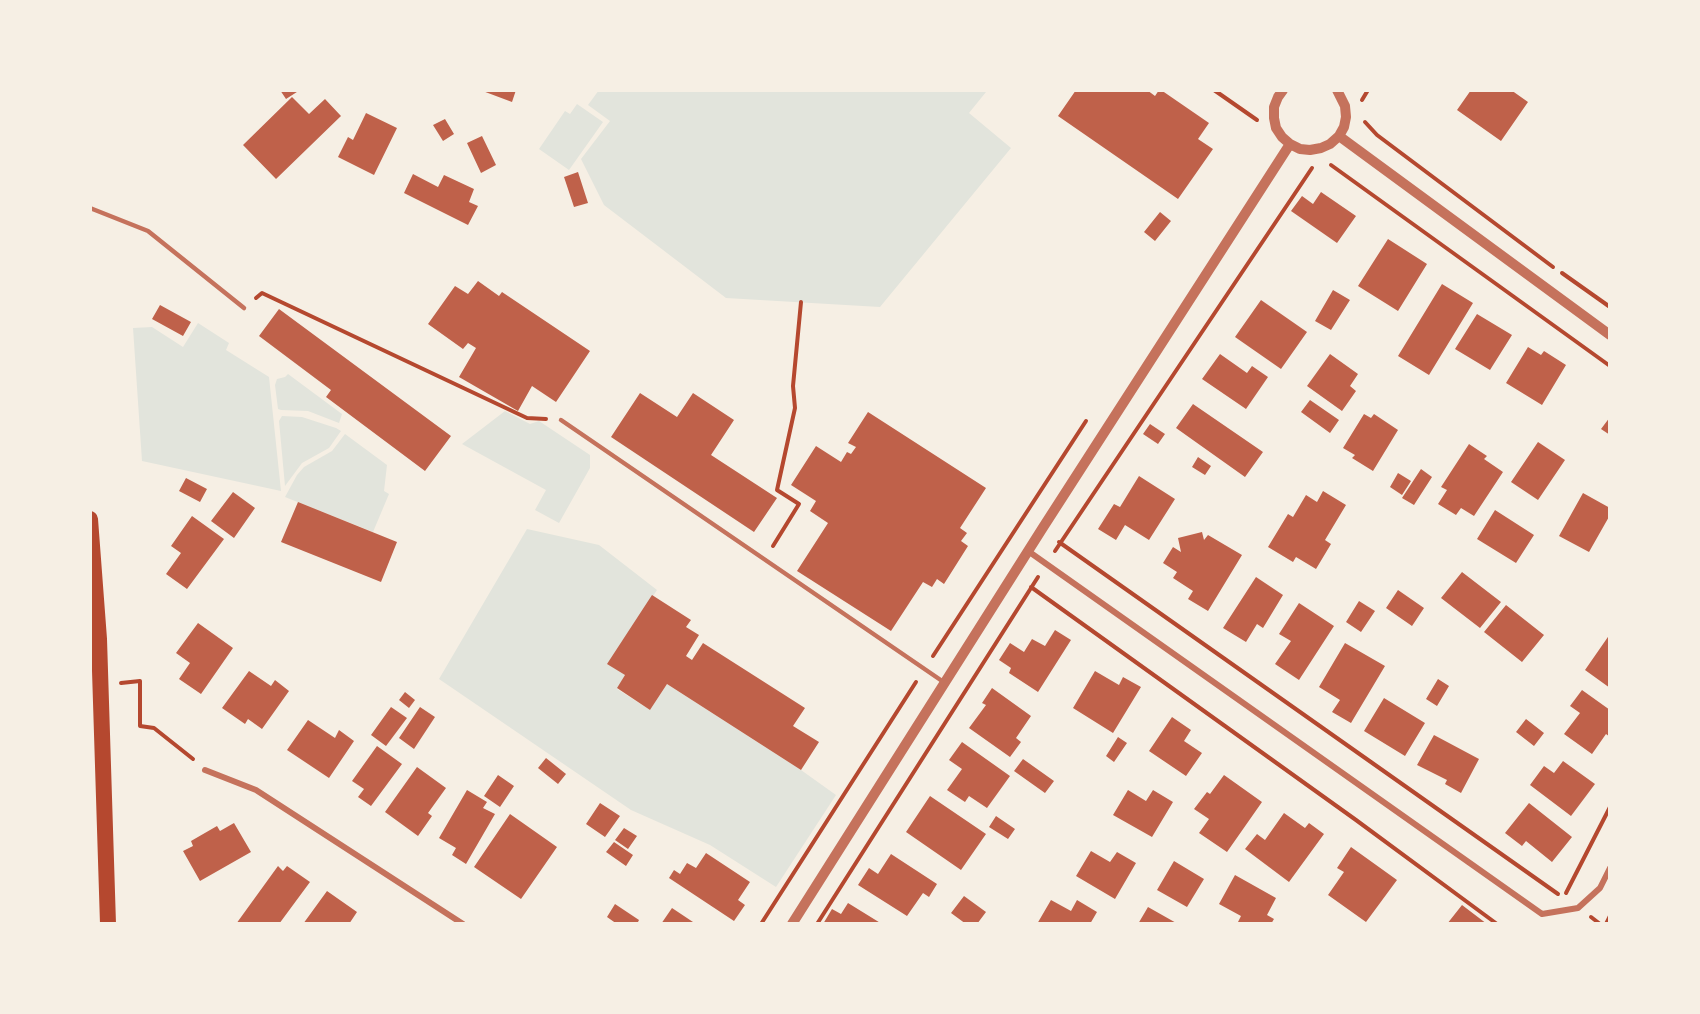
<!DOCTYPE html>
<style>
body{margin:0}
#map{position:relative;width:1700px;height:1014px;overflow:hidden;background:#f6efe4;font-family:"Noto Serif",serif}
canvas{display:block}
.frame{position:absolute;inset:0;border:92px solid #f6efe4;pointer-events:none}
</style>
<div id="map">
<canvas width="1700" height="1014"></canvas>
<div class="frame"></div>
</div>
<script>
const c = document.querySelector('canvas').getContext('2d');
c.lineJoin = 'round';
function paint(path, color) {
  c.fillStyle = color;
  c.fill(path, 'evenodd');
}
function poly(rows) {
  const path = new Path2D();
  for (const r of rows) {
    path.moveTo(r[0], r[1]);
    for (let i = 2; i < r.length; i += 2) path.lineTo(r[i], r[i + 1]);
  }
  return path;
}
function strokePath(path, color, width, dash) {
  c.strokeStyle = color;
  c.lineWidth = width;
  c.lineCap = dash ? 'butt' : 'round';
  c.setLineDash(dash || []);
  c.stroke(path);
}
paint(poly([
 [599,90,986,90,986,92,969,113,1011,148,880,307,726,298,604,205,581,159,610,121,588,105],
 [577,104,603,122,569,170,539,149,565,111,570,114],
 [198,323,229,343,226,350,269,377,281,491,142,461,133,328,152,327,183,347],
 [288,374,342,414,339,423,308,411,281,410,278,409,275,385,277,379,285,377],
 [505,411,530,424,539,421,590,455,590,468,559,523,535,510,546,490,462,444],
 [282,416,302,417,336,428,341,431,329,448,302,463,285,486,279,421],
 [345,434,387,465,384,491,389,494,373,532,285,497,297,475,304,467,332,451],
 [527,529,599,545,657,590,608,664,625,675,617,689,650,710,667,684,801,770,836,795,776,887,710,845,631,810,439,679]
]), '#e2e4dc');
paint(poly([
 [280,90,300,90,286,99],
 [480,90,516,90,512,102],
 [1076,90,1147,90,1155,96,1159,90,1161,90,1209,123,1198,139,1213,149,1178,199,1058,116],
 [1471,90,1511,90,1528,102,1501,141,1457,110],
 [292,97,309,114,325,99,341,116,276,179,243,145],
 [366,113,397,128,374,175,338,157,348,137,353,140],
 [445,119,454,134,443,141,433,125],
 [482,136,496,165,481,173,467,143],
 [578,172,588,203,574,207,564,177],
 [413,174,438,187,444,175,474,189,469,202,478,206,468,225,404,193],
 [1321,192,1356,216,1337,243,1291,211,1302,196,1313,204],
 [1160,212,1171,221,1155,241,1144,232],
 [1388,239,1427,264,1398,311,1358,286],
 [478,281,499,296,502,292,590,351,556,402,532,386,518,411,459,377,476,348,468,343,463,349,428,324,455,286,468,294],
 [1442,284,1473,303,1429,375,1398,356],
 [1333,290,1350,300,1331,330,1315,321],
 [1261,300,1307,332,1281,369,1235,337],
 [160,305,191,322,183,336,152,319],
 [279,309,451,436,425,471,326,397,331,390,259,336],
 [1477,314,1512,335,1490,370,1455,349],
 [1528,347,1541,355,1544,351,1566,365,1542,405,1506,383],
 [1220,354,1247,373,1252,366,1268,377,1246,409,1202,379],
 [1330,354,1358,374,1350,386,1356,391,1342,411,1307,386],
 [640,393,677,417,693,393,734,420,711,455,777,498,754,532,611,437],
 [1310,400,1339,420,1330,433,1301,412],
 [1193,404,1263,452,1245,477,1176,428],
 [868,412,986,488,960,528,967,533,961,541,968,546,944,584,937,579,932,587,923,582,891,631,797,571,828,523,810,511,816,501,791,485,816,446,841,462,847,452,851,454,856,447,848,443],
 [1364,414,1371,418,1374,414,1398,430,1373,471,1352,458,1355,455,1343,448],
 [1610,417,1610,435,1601,429],
 [1150,424,1165,434,1158,444,1143,434],
 [1538,442,1565,460,1538,500,1511,482],
 [1469,444,1487,456,1484,459,1503,472,1474,516,1461,508,1456,515,1438,504,1447,490,1441,487],
 [1198,457,1211,466,1205,475,1192,467],
 [1421,469,1432,477,1414,505,1402,498],
 [1398,473,1411,481,1402,495,1390,487],
 [1139,476,1175,499,1149,540,1125,525,1116,540,1098,529,1114,504,1120,507],
 [186,478,207,489,200,502,179,491],
 [1323,491,1346,505,1325,540,1331,544,1316,569,1296,557,1293,562,1268,547,1288,514,1293,517,1306,495,1317,502],
 [233,492,255,508,234,538,211,521],
 [1583,493,1610,508,1610,515,1589,552,1559,536],
 [298,502,397,542,381,582,281,542],
 [1495,510,1534,535,1516,563,1477,539],
 [192,516,224,539,187,589,166,574,181,553,171,546],
 [1202,532,1204,540,1208,535,1242,555,1208,611,1188,599,1193,591,1173,578,1177,572,1163,563,1173,547,1181,552,1178,538],
 [1462,572,1501,602,1480,628,1441,598],
 [1256,577,1283,595,1263,628,1257,624,1246,642,1223,628],
 [1398,590,1424,608,1412,626,1386,608],
 [652,595,691,620,686,627,699,635,686,656,692,660,703,643,805,708,793,726,819,742,801,770,667,684,650,710,617,688,625,675,607,664],
 [1359,601,1375,611,1361,632,1346,622],
 [1299,603,1334,626,1299,680,1275,664,1291,641,1279,634],
 [1506,605,1544,635,1522,662,1484,632],
 [198,623,233,648,201,694,179,679,190,663,176,653],
 [1055,630,1071,640,1038,692,1009,673,1011,668,999,660,1010,643,1024,652,1032,639,1045,646],
 [1610,634,1610,688,1585,670],
 [1345,643,1385,666,1351,723,1332,712,1340,700,1319,687],
 [249,671,271,686,275,680,289,691,262,729,248,719,245,724,222,708],
 [1095,671,1119,685,1123,677,1141,687,1113,733,1073,708],
 [1438,679,1449,686,1437,706,1426,699],
 [992,688,1031,716,1016,738,1021,742,1010,757,969,728,986,705,982,703],
 [1582,690,1610,710,1610,737,1606,734,1592,754,1564,734,1580,713,1570,706],
 [405,692,415,700,409,708,399,700],
 [1384,698,1425,723,1405,756,1364,731],
 [391,707,407,718,386,746,371,735],
 [420,707,435,717,414,749,399,738],
 [1172,717,1191,730,1184,741,1202,753,1186,776,1149,751],
 [1526,719,1544,733,1534,746,1516,732],
 [308,720,335,738,339,730,354,741,329,778,287,750],
 [1434,735,1479,759,1461,793,1445,784,1447,780,1417,765],
 [1118,737,1127,743,1114,762,1106,756],
 [962,742,1010,776,987,808,969,796,965,802,947,790,962,769,949,760],
 [377,746,402,764,371,806,358,797,364,789,352,781],
 [546,758,566,774,558,784,538,768],
 [1023,759,1054,781,1045,793,1014,771],
 [1563,761,1595,784,1571,816,1530,785,1544,766,1554,773],
 [417,767,446,788,428,813,432,816,418,836,385,812],
 [498,775,514,786,500,807,484,796],
 [1224,775,1262,802,1227,852,1199,833,1209,819,1194,809,1207,792,1210,794],
 [467,790,487,802,483,808,495,814,466,864,452,855,456,848,439,838],
 [1128,790,1146,801,1153,790,1173,802,1152,837,1113,815],
 [930,796,986,834,961,870,906,832],
 [600,803,620,816,605,837,586,824],
 [1529,803,1572,837,1552,862,1526,841,1522,846,1505,833],
 [1284,813,1305,828,1309,823,1324,834,1289,882,1245,849,1257,834,1265,840],
 [510,814,557,847,521,899,474,867],
 [996,816,1015,829,1008,839,989,827],
 [234,823,251,852,200,881,183,851,193,846,191,841,217,826,220,831],
 [624,828,637,836,628,849,615,840],
 [614,842,633,855,626,866,606,852],
 [1351,847,1397,880,1366,922,1328,895,1344,872,1337,868],
 [1091,851,1110,862,1117,852,1136,863,1115,899,1076,876],
 [706,853,750,882,738,900,745,905,734,921,669,878,674,870,680,874,687,863,696,868],
 [891,854,937,884,929,897,923,893,907,916,858,885,869,868,878,874],
 [1174,861,1204,879,1187,907,1157,890],
 [278,866,283,871,287,866,310,882,279,924,236,924],
 [1235,875,1276,898,1267,915,1274,919,1271,924,1237,924,1241,916,1219,904],
 [327,891,357,912,349,924,303,924],
 [964,896,986,912,977,924,966,924,951,913],
 [1051,900,1071,911,1077,900,1097,912,1090,924,1037,924],
 [848,903,882,924,823,924,832,909,841,914],
 [615,904,639,920,637,924,617,924,607,917],
 [1462,905,1487,924,1447,924],
 [1148,907,1178,924,1138,924],
 [672,908,696,924,661,924]
]), '#bf614a');
strokePath(poly([
 [1214,90,1257,120],
 [1362,100,1368,90],
 [1365,122,1377,135,1553,267],
 [1331,165,1610,366],
 [1562,273,1610,307],
 [256,298,262,293,527,418,546,419],
 [1059,542,1558,894],
 [773,546,799,504,777,490,795,408,793,386,801,302],
 [1055,551,1312,168],
 [1031,587,1356,820,1497,924],
 [933,656,1086,421],
 [121,683,140,681,140,726,154,728,193,759],
 [1566,893,1610,807],
 [1591,917,1600,924],
 [761,924,916,682],
 [817,924,1038,577],
 [1606,924,1610,916]
]), '#b5482f', 4);
strokePath(poly([
 [90,208,148,231,244,308],
 [561,420,945,683]
]), '#c5725c', 4.5);
strokePath(poly([
 [1028,551,1542,914,1578,908,1600,888,1610,868],
 [205,770,256,790,463,924]
]), '#c5725c', 6);
strokePath(poly([
 [1283,90,1278,97,1274,107,1274,118,1276,128,1282,137,1290,144,1300,149,1310,150,1321,148,1330,144,1339,136,1344,127,1346,117,1345,106,1337,90],
 [1339,136,1610,335],
 [792,924,1042,529,1290,144]
]), '#c5725c', 10);
strokePath(poly([
 [90,519,99,639,108,924]
]), '#b5482f', 16);
</script>
